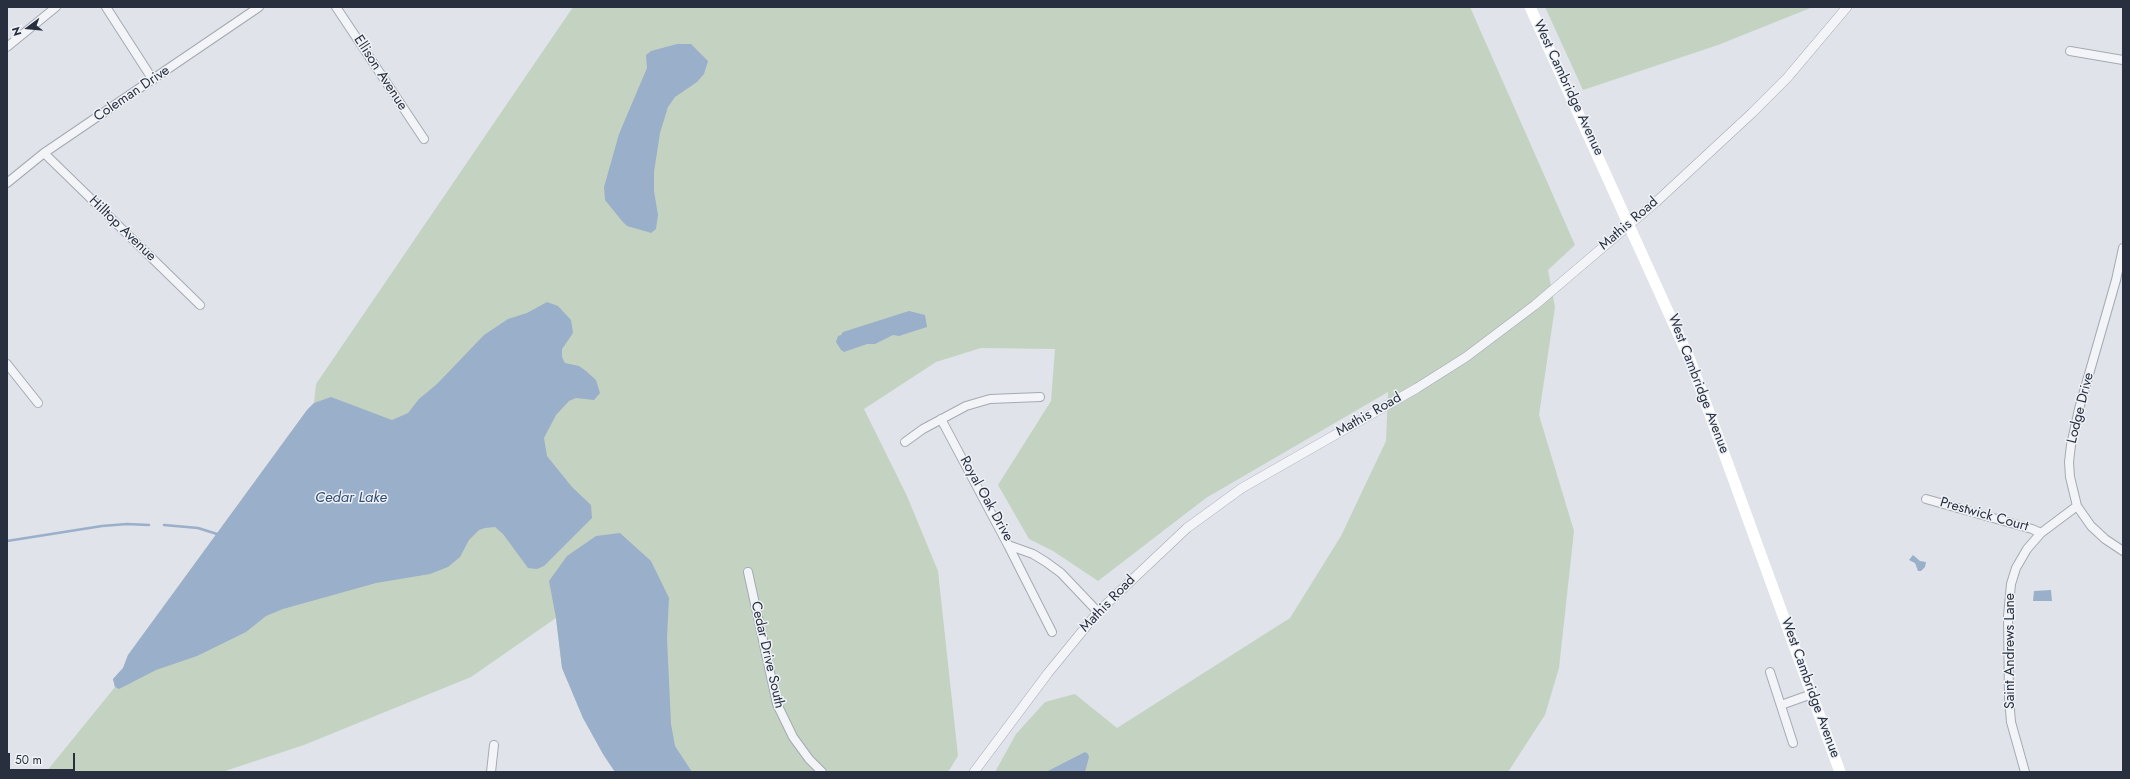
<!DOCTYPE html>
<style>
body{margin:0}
#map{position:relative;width:2130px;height:779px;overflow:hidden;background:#e0e3e9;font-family:Jost,sans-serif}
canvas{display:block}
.frame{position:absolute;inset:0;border:8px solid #283040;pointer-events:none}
.north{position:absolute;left:8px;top:8px;width:40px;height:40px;-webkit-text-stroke:3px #eff2f6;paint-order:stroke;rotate:254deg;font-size:11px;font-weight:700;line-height:16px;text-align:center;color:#283040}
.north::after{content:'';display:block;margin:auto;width:14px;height:18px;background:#283040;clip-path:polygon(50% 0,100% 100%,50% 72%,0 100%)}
.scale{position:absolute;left:8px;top:753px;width:67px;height:18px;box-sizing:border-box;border:2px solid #283040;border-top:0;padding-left:5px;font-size:12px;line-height:14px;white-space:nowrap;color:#283040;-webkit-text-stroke:3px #eff2f6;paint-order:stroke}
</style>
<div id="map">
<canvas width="2130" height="779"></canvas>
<div class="frame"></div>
<div class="north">N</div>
<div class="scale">50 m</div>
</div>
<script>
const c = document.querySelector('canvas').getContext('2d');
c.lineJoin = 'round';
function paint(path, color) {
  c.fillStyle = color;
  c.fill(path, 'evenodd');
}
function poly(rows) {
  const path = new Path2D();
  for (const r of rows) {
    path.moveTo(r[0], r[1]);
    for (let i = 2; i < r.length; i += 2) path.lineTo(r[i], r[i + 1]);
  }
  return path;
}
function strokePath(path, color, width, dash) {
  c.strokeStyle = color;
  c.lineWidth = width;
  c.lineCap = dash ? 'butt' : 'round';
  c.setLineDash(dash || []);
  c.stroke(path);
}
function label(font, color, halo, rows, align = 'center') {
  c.font = font + ' Jost,sans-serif';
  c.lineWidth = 3;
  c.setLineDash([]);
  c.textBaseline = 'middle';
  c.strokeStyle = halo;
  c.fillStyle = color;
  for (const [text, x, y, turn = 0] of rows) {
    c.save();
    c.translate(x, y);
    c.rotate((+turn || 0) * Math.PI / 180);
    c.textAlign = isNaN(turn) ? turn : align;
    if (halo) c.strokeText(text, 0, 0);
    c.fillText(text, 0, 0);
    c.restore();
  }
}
paint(poly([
 [573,7,1470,7,1575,245,1548,270,1555,307,1539,415,1574,531,1559,668,1545,715,1508,772,995,772,1016,734,1045,702,1075,694,1117,728,1290,618,1341,536,1386,441,1388,392,1206,498,1098,581,1053,551,1029,539,998,485,1051,401,1055,349,981,348,936,362,864,409,907,496,938,571,958,756,948,772,615,772,603,754,583,718,562,668,556,618,471,677,304,745,222,772,46,772,115,687,113,679,123,668,128,655,307,410,314,403,316,384],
 [1545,7,1813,7,1718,45,1583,90]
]), '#c4d3c1');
paint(poly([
 [677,44,691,44,708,61,704,74,697,82,675,97,668,107,660,133,654,172,654,191,658,215,656,229,651,233,648,232,627,226,622,221,605,200,604,187,619,134,647,68,646,55,651,51],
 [547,302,558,306,571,320,573,333,562,349,562,357,565,363,579,366,586,371,596,380,600,393,594,400,576,398,569,401,556,415,544,438,547,456,572,487,591,505,592,518,544,566,537,569,528,568,503,534,495,527,485,528,479,530,469,540,460,557,448,567,430,574,376,583,283,609,266,616,246,632,197,656,156,670,119,689,115,687,113,679,123,668,128,655,307,410,314,403,331,397,392,420,408,413,419,399,437,384,484,335,508,319,527,313],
 [909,311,925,315,927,327,899,336,893,335,875,344,867,344,844,352,841,350,836,342,838,336,841,335,843,332],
 [620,533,651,561,669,598,667,638,671,724,675,746,692,772,615,772,603,754,583,718,562,668,556,618,549,581,567,556,596,536],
 [1913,555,1920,561,1926,562,1925,567,1921,571,1918,571,1915,563,1909,560],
 [2051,590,2052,601,2033,601,2034,591],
 [1085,752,1088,754,1089,757,1085,772,1046,772]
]), '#9aafc9');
strokePath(poly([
 [164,525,198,528,217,534],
 [7,541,102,526,127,524,149,525]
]), '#9aafc9', 2.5);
const minor = poly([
 [106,7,153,80],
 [336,7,424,139],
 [7,47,56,7],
 [2070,51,2123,60],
 [44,153,200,305],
 [7,183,44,153,259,7],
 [2123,248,2116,280,2079,409,2071,445,2069,462,2070,477,2077,506,2091,526,2105,539,2123,551],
 [7,364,38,403],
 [941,419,1008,545,1033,554,1046,562,1061,573,1098,612],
 [905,442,923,429,966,406,990,399,1040,397],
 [1926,499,2032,529,2041,533],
 [1008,545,1052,632],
 [748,572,777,704,793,737,809,759,822,772],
 [1770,672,1793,743],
 [1781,705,1812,694],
 [491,772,494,745],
 [2025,772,2011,722,2009,698,2008,616,2011,584,2016,568,2027,549,2041,533,2077,506]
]);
const tertiary = poly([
 [974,772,1048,673,1098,612,1187,528,1242,488,1417,388,1466,357,1535,305,1656,202,1752,113,1787,78,1847,7]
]);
strokePath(minor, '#a5aab3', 10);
strokePath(tertiary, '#a5aab3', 10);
strokePath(minor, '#f2f4f7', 8);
strokePath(tertiary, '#f2f4f7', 9);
strokePath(poly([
 [1530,7,1690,360,1840,772]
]), '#fff', 11);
label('14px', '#283040', '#eff2f6', [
 ["Ellison Avenue",380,73,57],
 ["West Cambridge Avenue",1568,88,65],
 ["Coleman Drive",132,94,-34],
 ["Mathis Road",1629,224,-41],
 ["Hilltop Avenue",122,229,44],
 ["West Cambridge Avenue",1698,384,69],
 ["Lodge Drive",2081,408,-76],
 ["Mathis Road",1369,415,-30],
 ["Royal Oak Drive",986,499,61],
 ["Prestwick Court",1984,515,16],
 ["Mathis Road",1108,604,-46],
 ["Saint Andrews Lane",2011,651,-90],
 ["Cedar Drive South",767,655,77],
 ["West Cambridge Avenue",1810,688,70]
]);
label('italic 15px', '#324d74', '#eff2f6', [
 ["Cedar Lake",351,498]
]);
</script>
